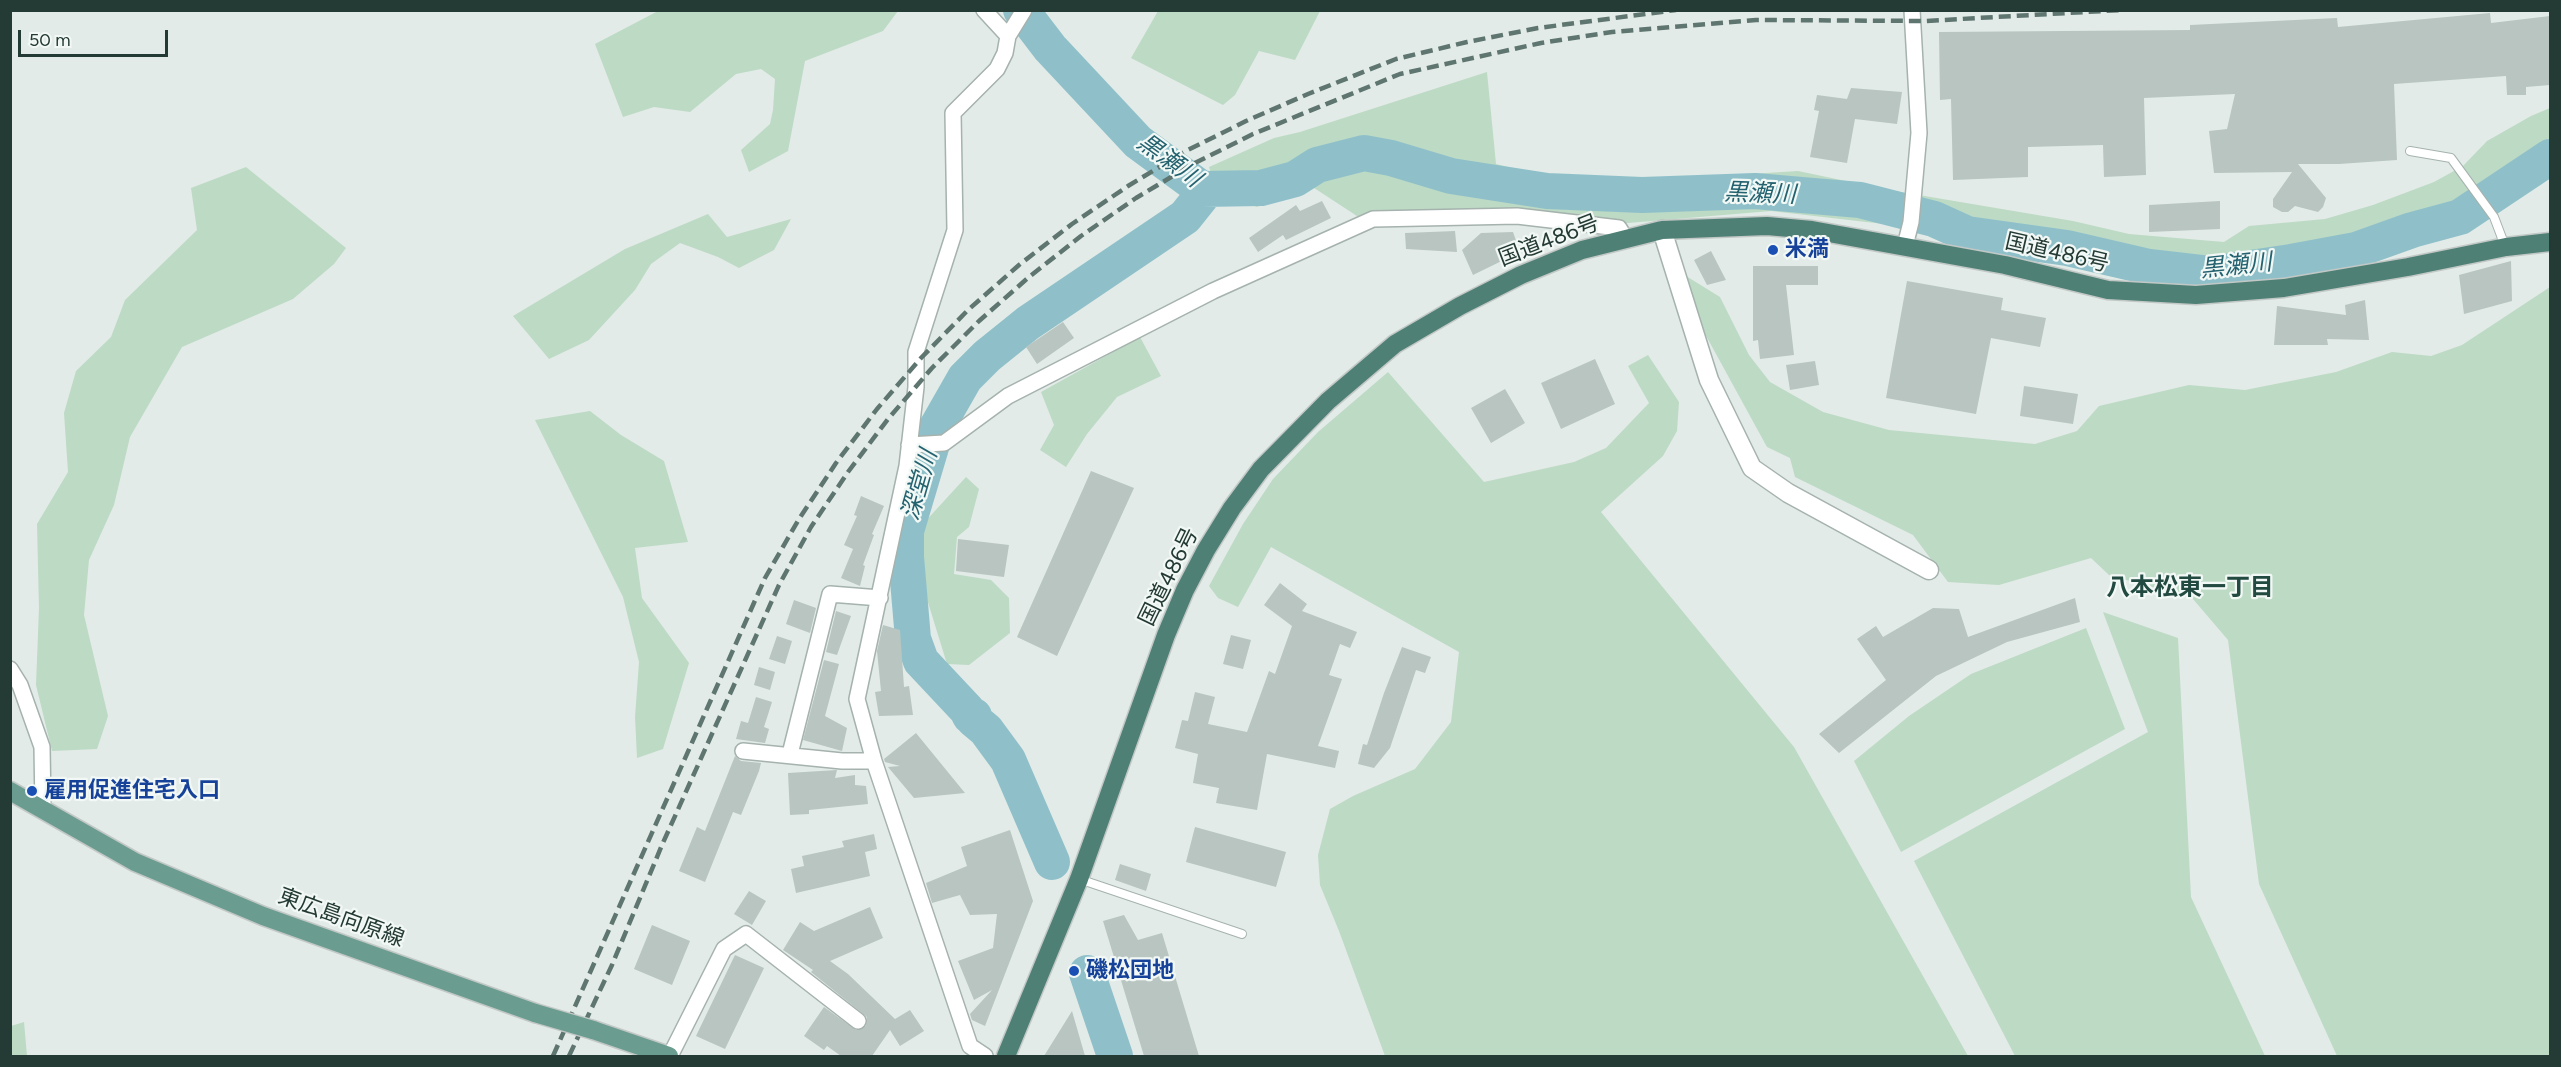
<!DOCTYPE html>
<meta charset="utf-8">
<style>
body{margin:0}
#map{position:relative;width:2561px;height:1067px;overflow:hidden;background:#e2ebe7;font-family:Figtree,sans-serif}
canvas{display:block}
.frame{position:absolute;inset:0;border:12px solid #243a34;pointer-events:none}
.scale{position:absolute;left:18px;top:30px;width:150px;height:27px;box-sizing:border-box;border:3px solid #243a34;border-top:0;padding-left:8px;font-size:18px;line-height:21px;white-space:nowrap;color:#243a34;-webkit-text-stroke:4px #f2f8f5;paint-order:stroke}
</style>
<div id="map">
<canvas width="2561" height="1067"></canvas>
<div class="frame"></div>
<div class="scale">50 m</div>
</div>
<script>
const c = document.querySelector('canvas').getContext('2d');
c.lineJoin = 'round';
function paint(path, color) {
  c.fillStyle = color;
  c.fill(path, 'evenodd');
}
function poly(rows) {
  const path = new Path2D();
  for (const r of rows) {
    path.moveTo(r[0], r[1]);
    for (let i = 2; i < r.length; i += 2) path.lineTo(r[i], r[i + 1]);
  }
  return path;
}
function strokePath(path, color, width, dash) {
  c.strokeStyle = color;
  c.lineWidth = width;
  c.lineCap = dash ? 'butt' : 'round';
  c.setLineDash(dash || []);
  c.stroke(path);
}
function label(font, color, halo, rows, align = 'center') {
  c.font = font + ' Figtree,"Noto Sans JP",sans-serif';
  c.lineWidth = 4.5;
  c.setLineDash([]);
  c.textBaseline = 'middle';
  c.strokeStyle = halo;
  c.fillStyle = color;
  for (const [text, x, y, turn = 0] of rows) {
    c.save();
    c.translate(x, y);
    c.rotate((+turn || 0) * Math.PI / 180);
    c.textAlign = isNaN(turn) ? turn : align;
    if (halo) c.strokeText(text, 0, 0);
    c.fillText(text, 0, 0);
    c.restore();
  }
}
paint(poly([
 [660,10,898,10,898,11,883,31,805,61,788,151,749,172,741,150,770,124,773,110,775,79,761,69,736,74,690,112,654,107,623,117,595,44],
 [1158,11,1158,10,1320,11,1295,60,1259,51,1235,95,1223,105,1131,58],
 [1487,72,1496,164,1564,181,1654,180,1798,171,1889,190,2073,221,2129,234,2224,242,2249,226,2325,219,2373,205,2434,182,2463,166,2487,141,2531,116,2550,108,2550,168,2513,194,2473,227,2298,267,2204,278,2087,266,1927,229,1771,211,1616,224,1518,208,1408,210,1357,216,1308,184,1257,207,1217,192,1209,167,1274,138,1300,132],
 [246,167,346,248,334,264,293,299,182,347,130,437,114,505,89,560,84,615,108,716,97,749,52,751,36,685,39,608,37,524,68,472,64,413,76,371,111,337,125,300,197,230,191,188],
 [708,214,727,237,791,219,774,250,739,268,718,257,680,243,651,264,635,290,589,340,549,359,513,316,625,249],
 [1686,276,1720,297,1749,355,1770,382,1823,412,1889,430,2035,444,2077,431,2099,406,2189,385,2245,390,2336,372,2392,352,2431,356,2462,345,2550,287,2550,1056,2337,1056,2259,884,2228,640,2193,599,2109,575,2091,558,1999,585,1948,582,1913,535,1795,477,1790,458,1767,447,1693,312],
 [1140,337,1161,376,1117,397,1087,434,1066,467,1040,450,1054,425,1041,392],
 [1648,355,1679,402,1677,431,1663,456,1601,512,1794,747,1968,1056,1385,1056,1339,931,1320,885,1318,855,1330,809,1353,796,1415,769,1451,722,1459,652,1271,547,1238,607,1218,598,1209,586,1243,524,1273,479,1318,432,1388,372,1484,482,1574,462,1606,448,1649,403,1628,366],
 [590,411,621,435,664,461,688,542,635,548,642,598,689,663,663,749,637,758,635,717,639,662,623,597,535,420],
 [966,477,979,489,969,527,957,537,954,574,991,580,1009,598,1010,633,969,665,947,664,914,557,922,525],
 [2103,612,2178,638,2191,897,2265,1056,2015,1056,1914,861,2148,732],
 [2086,628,2125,729,1901,852,1854,761,1909,716,1971,674],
 [24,1022,27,1056,11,1056,11,1026]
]), '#bddac5');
strokePath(poly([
 [1021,10,1050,48,1138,142,1202,189,1261,188,1295,179,1317,165,1364,153,1391,158,1451,176,1547,191,1642,195,1755,191,1860,200,1934,219,1967,234,2067,248,2149,267,2210,274,2291,262,2356,250,2412,230,2460,217,2550,157],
 [1052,862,1008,760,986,730,974,720,974,716,970,716,967,710,921,661,913,639,906,557,906,531,937,427,965,378,987,356,1028,323,1185,217,1201,197,1202,189],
 [1087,973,1115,1056]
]), '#8fc0ca', 36);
paint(poly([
 [2490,13,2491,23,2550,16,2550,85,2526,87,2526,95,2507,95,2506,76,2394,84,2397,160,2339,164,2298,164,2326,198,2323,207,2318,212,2295,206,2288,212,2282,212,2273,207,2273,199,2292,172,2214,173,2209,131,2227,129,2235,94,2144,98,2146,175,2104,177,2103,145,2028,147,2028,177,1953,180,1951,99,1940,100,1939,32,2190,30,2190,25,2337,18,2338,27],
 [1851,88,1902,92,1897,124,1855,119,1847,163,1810,157,1819,111,1814,110,1817,95,1847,99],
 [1322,201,1331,218,1286,240,1283,235,1258,252,1249,238,1296,205,1300,211],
 [2220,201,2220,229,2149,232,2149,205],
 [1455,231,1457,252,1406,249,1405,233],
 [1513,232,1520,252,1473,275,1462,250,1481,233],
 [1711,251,1726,280,1707,285,1694,260],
 [2511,261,2512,301,2464,314,2459,275],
 [1753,266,1818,266,1818,285,1786,285,1794,355,1760,359,1758,340,1753,341],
 [1907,281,2003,298,2001,310,2046,318,2040,347,1991,338,1976,414,1886,398],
 [2365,300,2369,340,2327,339,2328,345,2274,345,2277,306,2346,315,2345,305],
 [1063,322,1074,338,1037,364,1026,347],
 [1595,359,1615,404,1561,429,1541,383],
 [1815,361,1819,385,1790,390,1786,365],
 [2024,386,2078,394,2073,424,2020,416],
 [1505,389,1525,423,1491,443,1471,408],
 [1091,471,1134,488,1057,656,1017,637],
 [861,496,884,506,872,534,874,535,863,565,865,566,860,586,841,578,853,549,844,545,857,516,854,515],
 [958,539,1009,545,1004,577,956,571],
 [1280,583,1307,604,1302,611,1357,632,1350,648,1340,644,1329,675,1342,679,1318,746,1339,751,1335,768,1267,754,1257,810,1216,803,1219,788,1193,783,1198,754,1175,748,1182,720,1188,721,1195,692,1215,697,1208,724,1247,732,1269,671,1275,674,1292,626,1264,605],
 [2075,598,2080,622,2007,642,1936,676,1839,753,1819,734,1886,680,1857,639,1876,626,1883,637,1933,608,1959,609,1968,637],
 [794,600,816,608,810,633,786,624],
 [836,611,851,616,837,655,826,652],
 [883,625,900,630,904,687,909,686,913,715,879,716,875,692,881,691,877,651],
 [1231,635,1251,640,1243,669,1223,664],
 [777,636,792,641,785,664,769,659],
 [1402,647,1431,657,1425,673,1416,670,1390,748,1374,768,1358,764,1363,744,1367,745,1384,693],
 [824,660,839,664,825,716,847,728,842,751,803,740],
 [759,667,775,672,770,690,754,685],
 [756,697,772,702,764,727,769,729,765,743,736,739,741,721,748,723],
 [916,733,965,793,914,798,888,767,900,766,885,762,884,759],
 [735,756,741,761,761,763,759,771,741,815,733,812,705,882,679,871,697,827,705,831],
 [837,770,835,778,855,775,855,785,866,786,868,804,809,810,809,814,790,815,788,773],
 [1195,827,1286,852,1276,887,1186,862],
 [1010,830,1033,901,985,1026,972,1020,970,1014,992,990,974,1000,958,961,993,948,997,914,970,915,960,895,932,903,926,883,967,866,961,847],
 [874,834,877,849,865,852,870,876,796,893,791,869,804,866,802,856,844,847,842,841],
 [1120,864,1151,874,1146,891,1115,880],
 [749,891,766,901,752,925,734,914],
 [870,907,883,938,830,961,848,974,895,1019,910,1010,924,1031,900,1046,890,1030,872,1056,841,1056,827,1046,824,1050,804,1036,824,1007,856,1030,866,1026,867,1017,811,972,813,970,783,950,800,922,814,931],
 [1124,915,1138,940,1162,933,1199,1056,1144,1056,1103,921],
 [652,925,690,941,672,985,634,969],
 [735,955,764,968,725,1049,696,1036],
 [1072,1011,1085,1056,1044,1056]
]), '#b8c5c0');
const service = poly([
 [2410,151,2451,158,2494,217,2505,246],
 [1079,879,1242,934]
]);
const minor = poly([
 [984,10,1008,36],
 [1905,246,1911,222,1919,133,1912,10],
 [909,445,944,443,1008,396,1213,291,1373,219,1517,216,1619,228,1625,238],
 [10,669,20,685,42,747,43,809],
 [743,751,842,761,874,761],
 [790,754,830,594,880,598],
 [670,1056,724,949,746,934,858,1021],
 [985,1056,970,1046,874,761,857,699,907,466,916,387,916,352,955,230,953,113,997,69,1005,53,1008,36,1024,10]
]);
const tertiary = poly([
 [1662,230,1709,380,1752,468,1788,493,1929,570]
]);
const primary = poly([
 [10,791,135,862,263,916,535,1013],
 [593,1030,669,1056]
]);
const trunk = poly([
 [1006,1056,1079,879,1166,635,1185,590,1206,550,1232,508,1261,469,1328,401,1395,344,1460,306,1521,275,1582,250,1662,230,1767,226,1812,230,2005,265,2108,290,2196,295,2284,288,2408,267,2506,247,2550,242]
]);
strokePath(service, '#a5b2ae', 10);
strokePath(minor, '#a5b2ae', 18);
strokePath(tertiary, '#a5b2ae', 21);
strokePath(primary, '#c2c8c6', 21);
strokePath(trunk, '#c2c8c6', 21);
strokePath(service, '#fff', 8);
strokePath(minor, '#fff', 15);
strokePath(tertiary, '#fff', 18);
strokePath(primary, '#6b9c90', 18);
strokePath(trunk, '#4f8075', 18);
strokePath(poly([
 [553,1056,765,578,799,519,836,463,877,409,921,358,968,310,1019,265,1072,224,1128,186,1186,151,1246,121,1308,94,1396,59,1467,42,1538,28,1676,10],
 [569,1056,612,965,662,845,779,585,811,527,848,472,888,419,932,368,979,321,1029,277,1081,236,1136,198,1193,164,1253,134,1400,74,1541,43,1612,32,1756,20,1925,21,2121,10]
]), '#5e7570', 4.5, [12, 6]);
const primaryBridge = poly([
 [535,1013,593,1030]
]);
strokePath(primaryBridge, '#c2c8c6', 21, []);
strokePath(primaryBridge, '#6b9c90', 18);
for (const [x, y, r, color] of [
 [1773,250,6,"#1a4fb4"],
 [32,791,6,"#1a4fb4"],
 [1074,971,6,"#1a4fb4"]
]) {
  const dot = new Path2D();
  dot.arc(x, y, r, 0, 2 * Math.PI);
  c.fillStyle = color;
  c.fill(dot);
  strokePath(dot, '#f2f8f5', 2);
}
label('22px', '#243a34', '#f2f8f5', [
 ["国道486号",1549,241,-21],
 ["国道486号",2057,253,13],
 ["国道486号",1169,577,-64],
 ["東広島向原線",341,918,20]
]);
label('bold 22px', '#164399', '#f2f8f5', [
 ["米満",1785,250],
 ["雇用促進住宅入口",44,791],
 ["磯松団地",1086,971]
], 'left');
label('italic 24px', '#246270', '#f2f8f5', [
 ["黒瀬川",1169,161,36],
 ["黒瀬川",1760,194,2],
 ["黒瀬川",2236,266,-6],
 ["深堂川",920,485,-74]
]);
label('bold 24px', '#224a41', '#f2f8f5', [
 ["八本松東一丁目",2190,588]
]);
</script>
